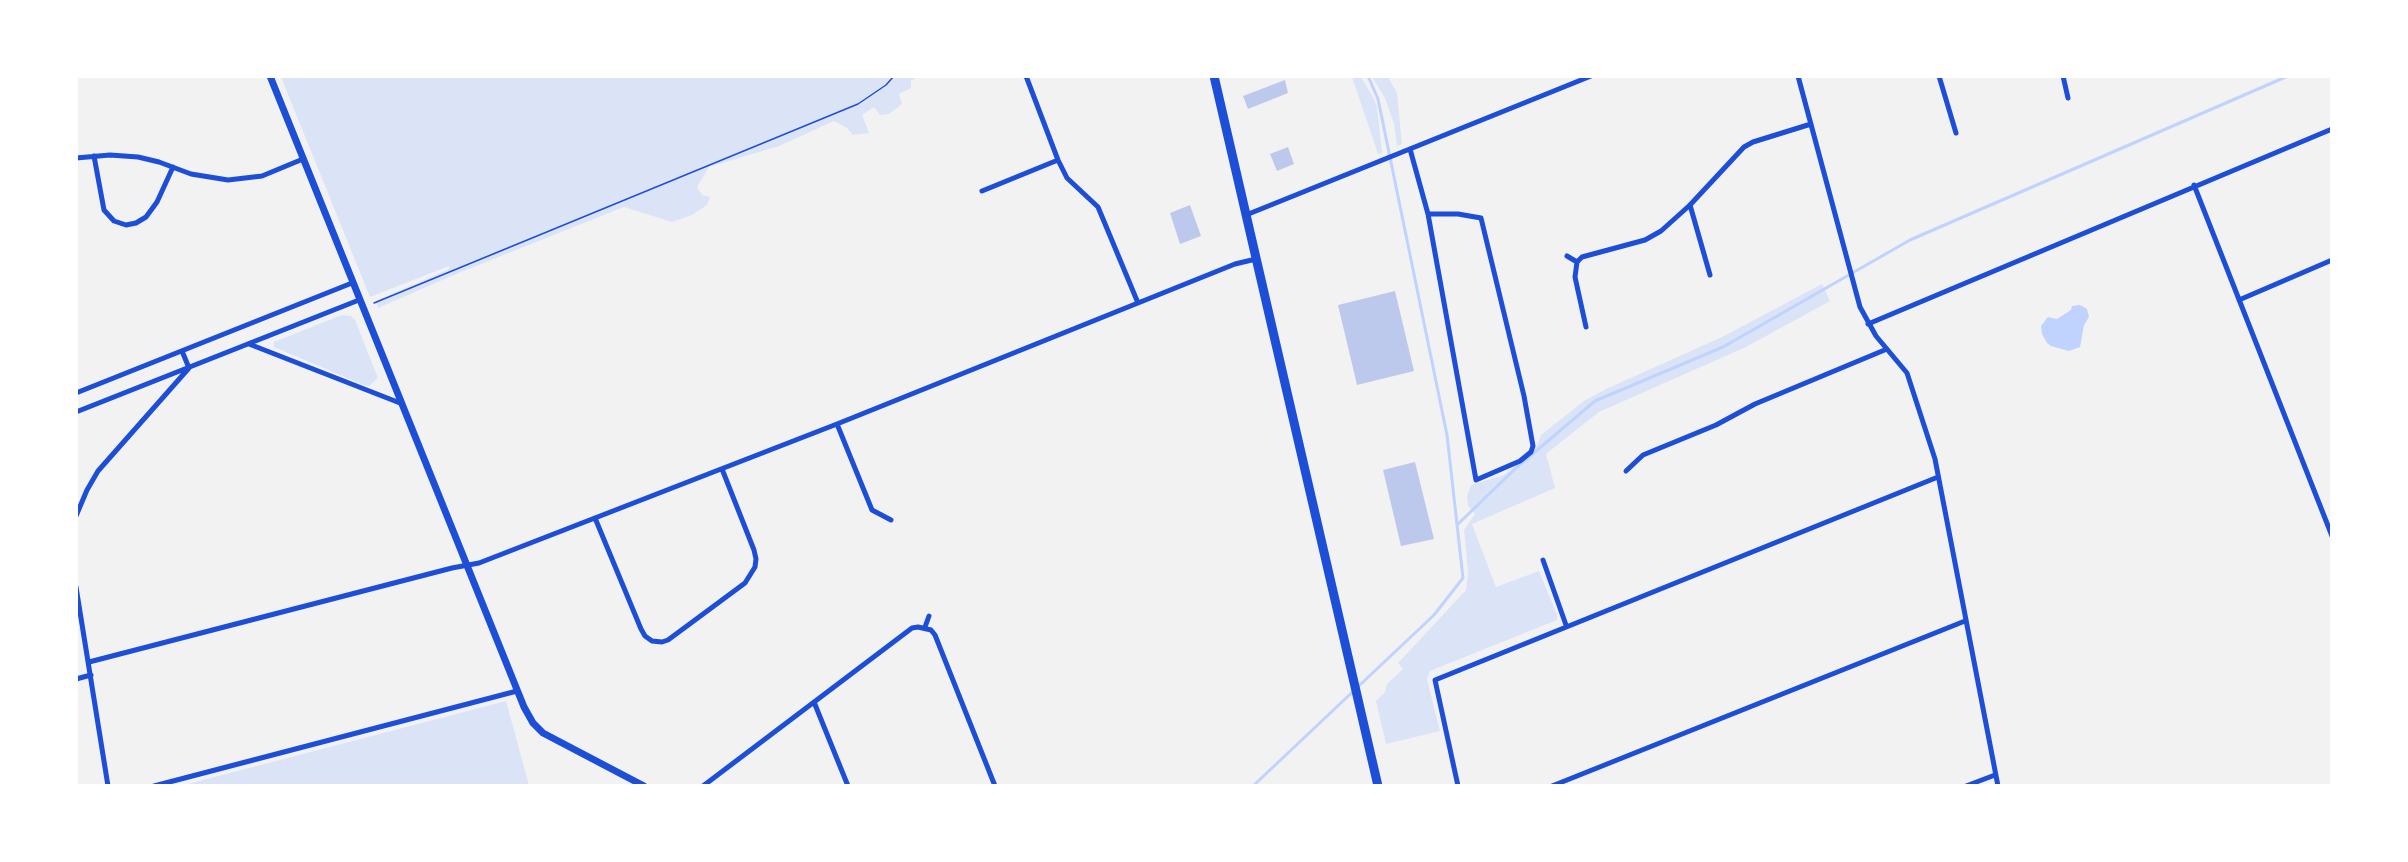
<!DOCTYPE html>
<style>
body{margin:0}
#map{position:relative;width:2408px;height:862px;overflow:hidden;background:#f2f2f2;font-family:"Roboto Condensed",sans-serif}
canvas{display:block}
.frame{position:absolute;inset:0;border:78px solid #fff;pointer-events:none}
</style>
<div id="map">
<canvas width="2408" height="862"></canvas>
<div class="frame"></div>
</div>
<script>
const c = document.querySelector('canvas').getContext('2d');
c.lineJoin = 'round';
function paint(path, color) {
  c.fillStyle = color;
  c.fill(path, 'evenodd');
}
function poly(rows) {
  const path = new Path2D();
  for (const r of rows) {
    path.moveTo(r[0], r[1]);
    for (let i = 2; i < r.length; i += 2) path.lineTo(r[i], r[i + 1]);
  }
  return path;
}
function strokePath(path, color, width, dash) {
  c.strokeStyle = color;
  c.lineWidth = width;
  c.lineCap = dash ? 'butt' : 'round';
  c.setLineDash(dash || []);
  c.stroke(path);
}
paint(poly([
 [914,76,915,79,911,81,911,88,899,94,902,104,889,114,880,115,874,107,862,115,869,133,853,135,847,128,834,121,779,146,709,167,697,187,702,195,710,197,707,205,692,215,672,222,624,207,461,272,378,308,376,301,449,269,449,266,370,297,281,77],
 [1352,77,1361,77,1374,99,1377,107,1382,153,1378,154],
 [1372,77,1388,77,1397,93,1402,144,1397,146,1394,124,1385,98],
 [1822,284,1830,301,1746,347,1599,412,1546,454,1555,488,1472,524,1496,587,1539,571,1557,615,1557,620,1430,671,1427,679,1440,731,1386,744,1376,701,1385,692,1387,684,1403,669,1398,663,1466,590,1468,572,1464,530,1475,514,1468,506,1467,496,1471,485,1504,475,1536,448,1541,435,1584,401,1606,389,1722,337],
 [342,315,351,316,355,320,378,378,369,386,364,385,274,347,274,342],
 [506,701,529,785,184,785]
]), '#dbe4f7');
paint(poly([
 [2080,305,2087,309,2089,317,2084,325,2080,347,2069,351,2051,346,2047,343,2042,334,2041,326,2048,317,2057,319,2071,310,2072,306]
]), '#bfd3fe');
strokePath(poly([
 [1458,524,1516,468,1595,401,1723,347,1910,240,2288,76],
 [1253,786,1434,615,1463,578,1447,435,1385,133,1378,99,1368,76]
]), '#bfd3fe', 3);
paint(poly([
 [1285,80,1288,93,1248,109,1243,96],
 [1288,147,1294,164,1277,171,1270,154],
 [1190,205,1201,236,1180,244,1170,213],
 [1395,291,1414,371,1357,385,1338,305],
 [1415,462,1434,539,1401,546,1383,470]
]), '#bdc9ec');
strokePath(poly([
 [374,303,858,104,886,85,894,76]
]), '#1d4ed8', 1.5);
strokePath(poly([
 [1026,76,1058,160,1067,178,1098,207,1138,303],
 [1798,76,1860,307,1876,336,1907,373,1935,459,1998,786],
 [1939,76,1956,133],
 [2063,76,2068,98],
 [1410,149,1428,214,1476,480,1520,461,1531,452,1533,446,1524,396,1481,218,1458,214,1428,214],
 [94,156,104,210,114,221,126,225,136,223,146,217,157,202,173,167],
 [76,158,110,155,138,157,159,162,191,174,228,180,262,176,303,159],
 [2194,185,2332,536],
 [982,191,1058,160],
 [1690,205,1710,275],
 [1246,215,1591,76],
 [1567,256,1577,262],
 [2239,300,2332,260],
 [1868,324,2332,129],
 [1586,327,1575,277,1577,262,1582,257,1645,240,1661,231,1690,205,1744,147,1753,142,1811,124],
 [249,344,400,403],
 [76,393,352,283],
 [76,412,359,300],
 [837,424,872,510,891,520],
 [1626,471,1643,455,1716,425,1755,404,1887,349],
 [76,516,87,490,98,471,189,368,182,351],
 [595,518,641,629,645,636,652,641,662,642,668,640,745,583,755,567,756,559,754,550,722,469],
 [1543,560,1566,625],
 [76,587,108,786],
 [925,627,929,616],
 [89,662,452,568,479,563,837,424,1235,264,1256,259],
 [76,679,91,675],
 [814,702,848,786],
 [154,786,517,691],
 [703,786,912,628,918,627,931,630,935,635,995,786],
 [1458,786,1435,680,1938,477],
 [1552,786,1965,621],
 [1966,786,1995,775]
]), '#1d4ed8', 5);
strokePath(poly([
 [270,76,524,707,533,723,543,733,644,786]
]), '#1d4ed8', 7);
strokePath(poly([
 [1214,76,1378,786]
]), '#1d4ed8', 9);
</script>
